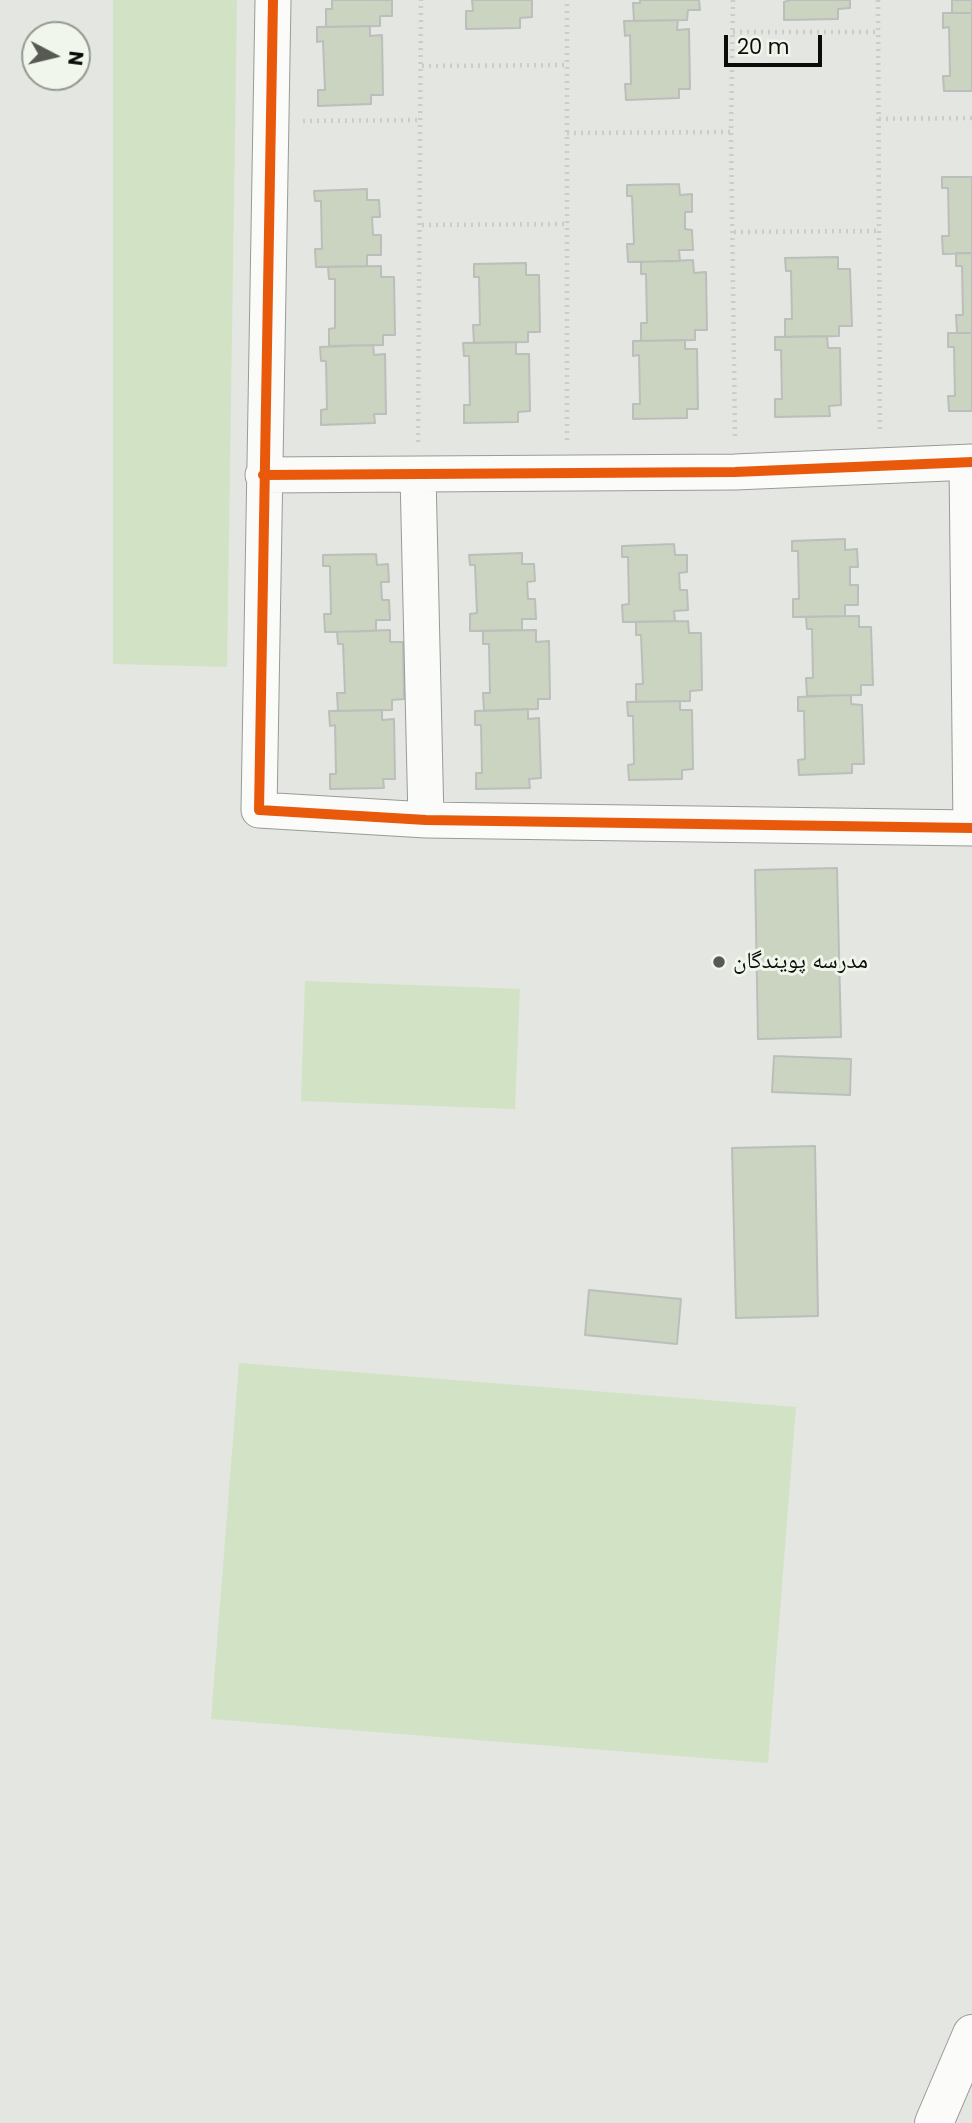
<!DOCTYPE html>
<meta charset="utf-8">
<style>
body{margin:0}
#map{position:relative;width:972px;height:2123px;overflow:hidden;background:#e3e6e1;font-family:Poppins,sans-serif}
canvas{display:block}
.north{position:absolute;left:21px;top:21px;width:70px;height:70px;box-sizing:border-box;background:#f0f6eb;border:2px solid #949991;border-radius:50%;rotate:97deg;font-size:19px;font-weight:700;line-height:28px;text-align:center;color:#0b0d0a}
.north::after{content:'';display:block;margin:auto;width:24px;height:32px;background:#575955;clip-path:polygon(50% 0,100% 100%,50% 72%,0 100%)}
.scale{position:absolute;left:724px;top:35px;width:98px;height:32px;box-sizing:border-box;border:4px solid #0b0d0a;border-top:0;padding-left:9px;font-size:21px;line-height:24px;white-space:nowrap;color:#0b0d0a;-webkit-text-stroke:5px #f0f6eb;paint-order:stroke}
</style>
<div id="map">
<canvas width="972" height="2123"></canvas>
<div class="north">N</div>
<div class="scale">20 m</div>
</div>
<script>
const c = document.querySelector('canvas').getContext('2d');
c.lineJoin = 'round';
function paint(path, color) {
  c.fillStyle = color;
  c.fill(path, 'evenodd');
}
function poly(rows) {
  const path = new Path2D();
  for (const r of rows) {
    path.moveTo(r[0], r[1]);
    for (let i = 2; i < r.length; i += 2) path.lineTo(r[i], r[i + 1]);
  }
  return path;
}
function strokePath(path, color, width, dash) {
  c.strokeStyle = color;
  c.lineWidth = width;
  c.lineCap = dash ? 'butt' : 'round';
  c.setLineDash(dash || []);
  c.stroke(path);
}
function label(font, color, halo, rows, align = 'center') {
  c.font = font + ' Poppins,"Noto Naskh Arabic",sans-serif';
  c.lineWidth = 6;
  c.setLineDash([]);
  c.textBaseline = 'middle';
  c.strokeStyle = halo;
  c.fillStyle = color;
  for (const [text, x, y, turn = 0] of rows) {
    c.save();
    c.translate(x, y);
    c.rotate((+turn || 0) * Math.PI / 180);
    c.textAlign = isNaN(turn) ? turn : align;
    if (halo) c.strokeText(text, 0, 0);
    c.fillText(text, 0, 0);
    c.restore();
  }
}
paint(poly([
 [113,0,237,0,227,667,113,664],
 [305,981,520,989,515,1109,301,1101],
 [239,1363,796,1407,768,1763,211,1719]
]), '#d1e3c4');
const building = poly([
 [332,0,392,0,392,16,380,16,380,26,326,27,326,9,332,9,332,0],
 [472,0,532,0,532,17,520,18,520,28,466,29,466,11,473,11,472,0],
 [640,0,699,0,700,10,688,10,687,20,634,21,633,3,640,3,640,0],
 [790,0,850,0,850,8,838,9,838,19,784,20,784,2,790,0],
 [952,0,972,0,972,13,952,13,952,0],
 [943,13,972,13,972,91,944,91,943,76,950,76,949,27,943,28,943,13],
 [678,20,677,30,689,29,690,89,679,89,679,98,626,100,625,84,631,84,630,35,625,36,624,21,678,20],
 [370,26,370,36,382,35,383,95,371,95,371,104,318,106,318,90,325,90,323,41,317,42,317,27,370,26],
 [942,177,972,177,972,253,943,254,942,236,949,236,948,188,942,188,942,177],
 [679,184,680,195,692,194,692,212,685,212,685,229,692,230,693,250,679,250,680,261,628,262,627,244,634,244,632,196,627,196,627,185,679,184],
 [367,189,367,200,379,200,380,217,372,217,373,235,381,235,381,255,367,255,367,266,316,267,315,249,322,249,321,201,315,201,314,191,367,189],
 [956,253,972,253,972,333,957,333,956,315,963,315,962,266,956,266,956,253],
 [838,257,838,269,850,269,852,326,839,326,839,336,785,337,785,319,792,319,791,271,786,271,785,258,838,257],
 [693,260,694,273,706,272,707,330,695,330,695,340,641,341,641,323,647,323,646,274,641,274,641,262,693,260],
 [526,263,526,275,539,275,540,332,528,332,528,342,474,343,473,325,480,325,479,277,474,277,474,264,526,263],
 [381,266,381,277,394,277,395,335,383,335,383,345,329,346,329,329,335,328,335,279,329,279,328,267,381,266],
 [948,333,972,333,972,411,949,411,948,396,955,396,954,347,948,347,948,333],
 [827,336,828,348,840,348,841,405,829,406,830,416,775,417,775,399,782,399,781,350,775,350,775,337,827,336],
 [685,340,685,349,697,349,698,409,687,409,687,418,633,419,633,404,640,404,639,355,633,356,633,341,685,340],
 [516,342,516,354,529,354,530,411,518,412,518,422,464,423,464,405,470,405,469,356,464,356,463,343,516,342],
 [373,345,374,355,385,354,386,414,374,414,375,423,321,425,321,410,327,409,326,361,321,361,320,347,373,345],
 [845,539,845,550,857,549,858,567,850,567,850,585,858,585,858,605,845,605,845,616,793,617,793,599,799,599,798,551,792,551,792,541,845,539],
 [674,544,675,555,687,555,687,572,679,573,680,590,687,590,688,610,674,611,675,621,623,622,622,605,629,604,628,557,622,557,622,546,674,544],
 [522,553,522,564,534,564,535,581,527,582,528,599,535,599,536,619,522,619,522,630,470,631,470,614,477,613,475,565,470,565,469,555,522,553],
 [376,554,377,565,388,564,389,582,381,582,382,600,389,600,390,620,376,620,376,631,325,632,324,614,331,614,330,566,323,566,323,555,376,554],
 [859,616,859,627,871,627,873,685,861,685,861,695,807,696,806,678,813,678,812,629,807,629,806,617,859,616],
 [688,621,689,633,701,633,702,690,690,691,690,701,636,702,636,684,643,684,641,635,636,635,636,622,688,621],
 [390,630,390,642,403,642,404,699,392,700,392,710,338,711,337,693,345,693,343,644,338,644,337,632,390,630],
 [536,630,536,642,549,641,550,699,538,699,538,709,484,711,483,693,490,693,489,644,483,644,483,631,536,630],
 [851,695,851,704,862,705,864,764,852,764,852,773,799,775,798,760,805,759,804,711,798,711,798,697,851,695],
 [680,701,680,710,692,710,693,769,682,770,682,779,629,780,628,765,634,764,633,716,628,716,627,702,680,701],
 [528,709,528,719,539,718,541,778,529,779,530,788,476,789,476,773,482,773,481,725,475,725,475,711,528,709],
 [382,710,382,720,394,719,395,779,383,779,384,788,330,789,330,774,336,774,335,725,330,726,329,711,382,710],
 [837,868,841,1037,758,1039,755,870,837,868],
 [774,1056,851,1059,850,1095,772,1092,774,1056],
 [815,1146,818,1316,736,1318,732,1148,815,1146],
 [589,1290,681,1299,677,1344,585,1335,589,1290]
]);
paint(building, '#cad4c1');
strokePath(building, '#bbbeba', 2);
const minor = poly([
 [273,0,259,810,426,820,972,828],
 [967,463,971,828],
 [263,475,735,472,972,462],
 [418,475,426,820]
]);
const secondary = poly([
 [934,2123,972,2034]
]);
strokePath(minor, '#989b97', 37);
strokePath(secondary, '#989b97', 40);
strokePath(poly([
 [733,0,731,132,735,440],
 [878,0,880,433],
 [733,32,878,32],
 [422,66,567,65],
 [879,119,972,118],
 [303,121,421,120],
 [567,133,731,132],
 [422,225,567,224],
 [734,232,879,231],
 [567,440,567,0],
 [418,442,421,0]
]), '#cbcccb', 4.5, [2, 5]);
strokePath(minor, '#fbfbfa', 35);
strokePath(secondary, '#fbfbfa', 38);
strokePath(poly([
 [273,0,259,810,426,820,972,828],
 [263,475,735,472,972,462]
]), '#e8590c', 10);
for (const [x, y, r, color] of [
 [719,962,7,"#575955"]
]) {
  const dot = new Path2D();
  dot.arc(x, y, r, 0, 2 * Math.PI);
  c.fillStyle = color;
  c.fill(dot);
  strokePath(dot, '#f0f6eb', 2.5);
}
label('23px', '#0b0d0a', '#f0f6eb', [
 ["مدرسه پویندگان",733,962]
], 'left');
</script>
